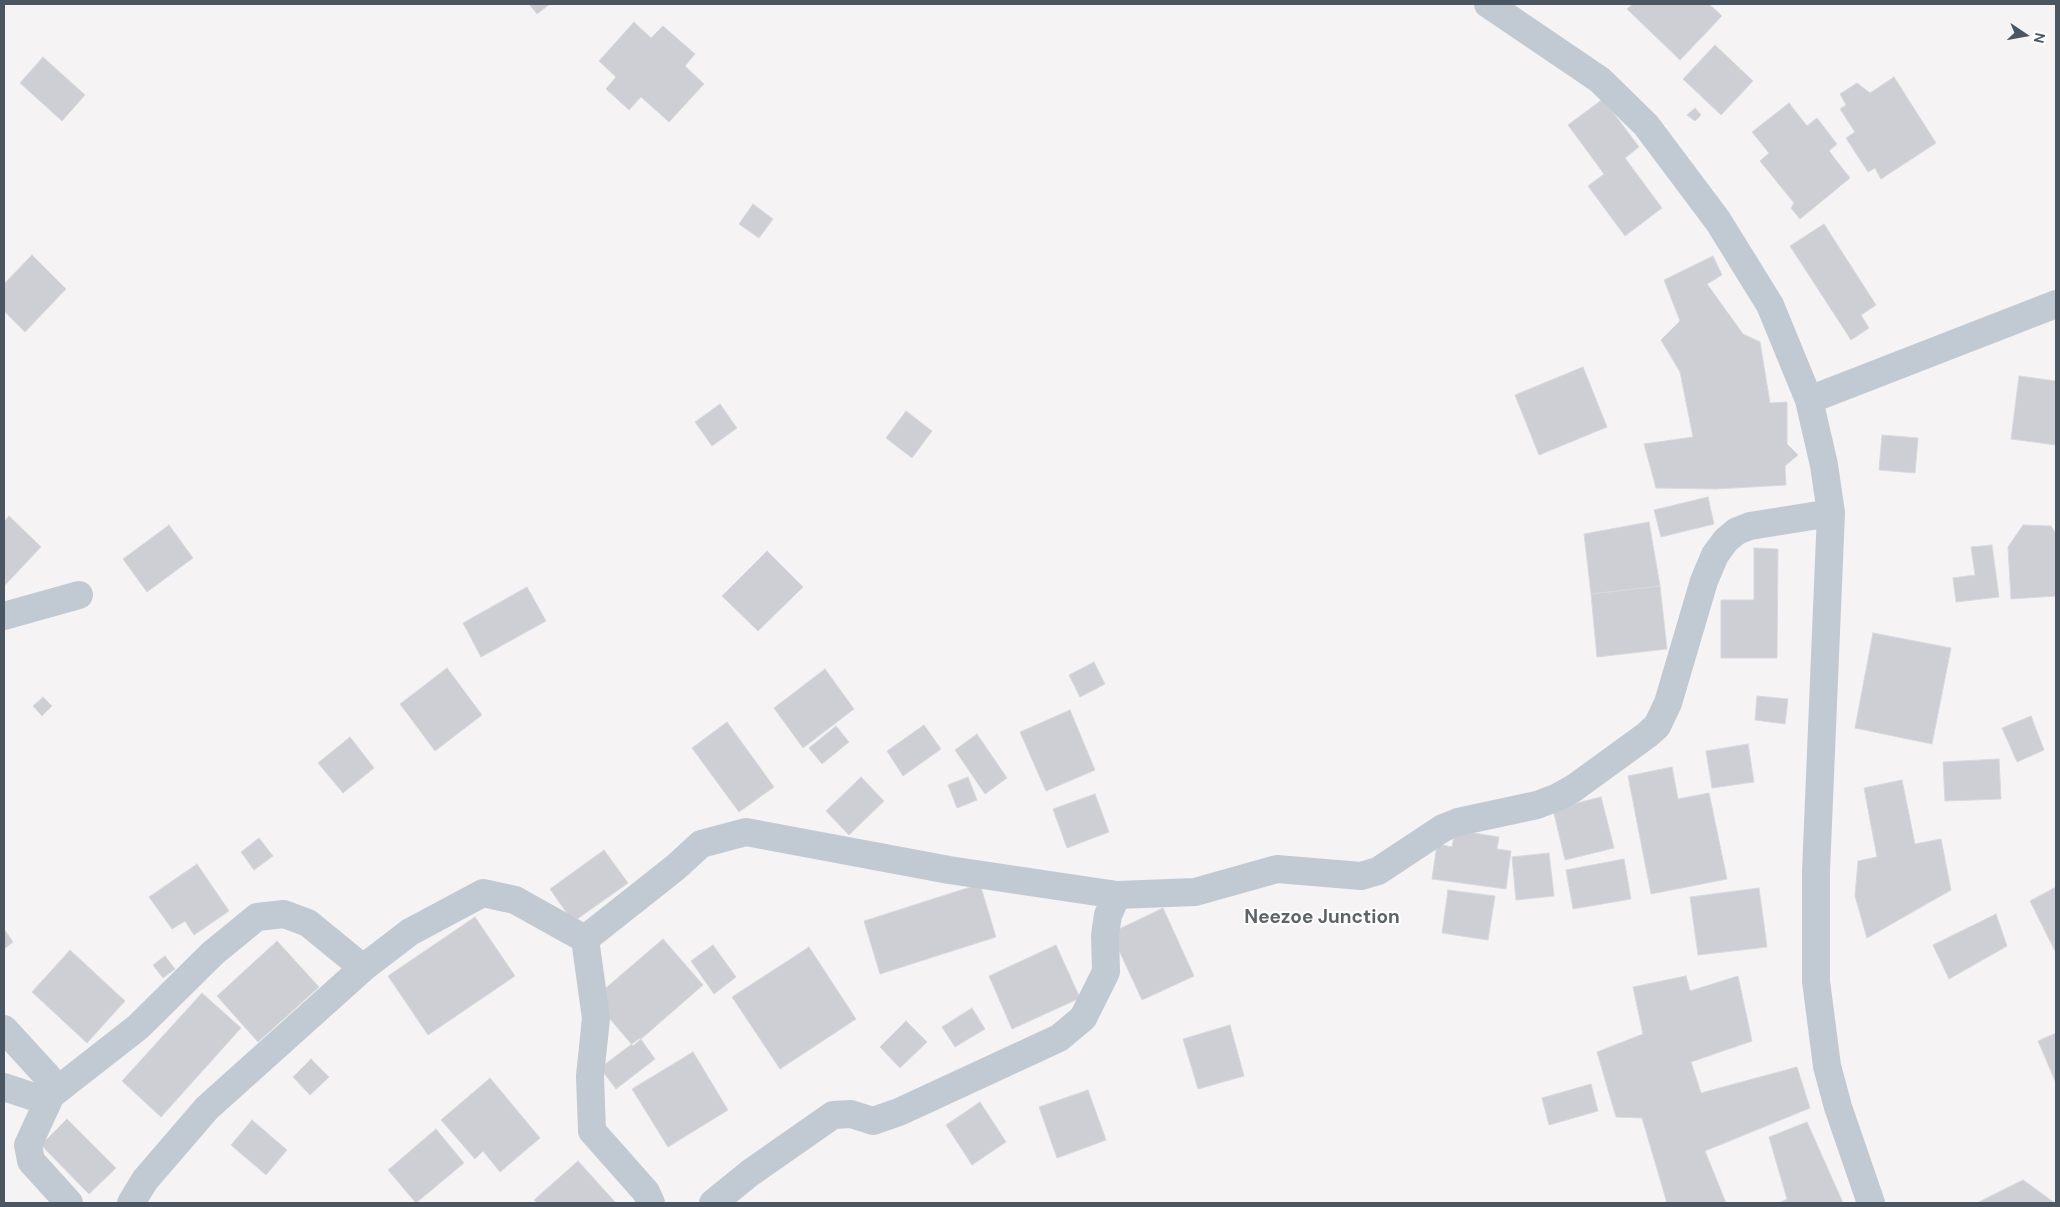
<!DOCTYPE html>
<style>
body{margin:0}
#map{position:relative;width:2060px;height:1207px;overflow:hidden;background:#f5f3f3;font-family:"DM Sans",sans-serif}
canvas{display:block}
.frame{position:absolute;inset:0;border:5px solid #4a5661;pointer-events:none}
.north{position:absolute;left:2000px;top:10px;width:50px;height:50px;-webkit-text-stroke:4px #fff;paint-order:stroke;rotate:102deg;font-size:14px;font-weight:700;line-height:20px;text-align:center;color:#4a5661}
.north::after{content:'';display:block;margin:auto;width:18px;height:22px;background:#4a5661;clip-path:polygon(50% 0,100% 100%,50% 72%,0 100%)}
</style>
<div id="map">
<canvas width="2060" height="1207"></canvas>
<div class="frame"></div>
<div class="north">N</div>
</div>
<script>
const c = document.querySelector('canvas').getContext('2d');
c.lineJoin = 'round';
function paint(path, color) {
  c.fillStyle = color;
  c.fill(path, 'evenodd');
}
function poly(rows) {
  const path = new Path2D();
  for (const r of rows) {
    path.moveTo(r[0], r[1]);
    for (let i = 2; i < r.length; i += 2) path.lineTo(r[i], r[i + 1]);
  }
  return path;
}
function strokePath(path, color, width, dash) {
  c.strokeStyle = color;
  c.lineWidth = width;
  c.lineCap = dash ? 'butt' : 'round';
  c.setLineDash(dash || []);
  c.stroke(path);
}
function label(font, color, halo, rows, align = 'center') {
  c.font = font + ' "DM Sans",sans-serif';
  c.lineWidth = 4;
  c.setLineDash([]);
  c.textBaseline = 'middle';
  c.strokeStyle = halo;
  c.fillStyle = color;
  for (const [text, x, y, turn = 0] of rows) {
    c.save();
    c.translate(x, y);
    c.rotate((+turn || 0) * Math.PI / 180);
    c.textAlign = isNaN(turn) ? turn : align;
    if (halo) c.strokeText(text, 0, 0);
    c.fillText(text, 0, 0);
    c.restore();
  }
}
const building = poly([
 [529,4,550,4,537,14,529,4],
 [1633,4,1709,4,1722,16,1680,60,1627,9,1633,4],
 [634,22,651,38,663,26,695,54,685,66,704,84,669,122,641,97,629,110,606,89,616,77,599,61,634,22],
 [1715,45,1753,81,1721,115,1683,79,1715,45],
 [43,57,85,95,62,121,20,83,43,57],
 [1894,77,1936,143,1881,179,1875,168,1868,172,1846,138,1855,132,1840,109,1846,105,1840,94,1857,83,1870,93,1894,77],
 [1603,99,1639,147,1625,158,1662,208,1625,236,1588,186,1604,174,1568,125,1603,99],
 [1789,103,1807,126,1817,118,1837,144,1829,151,1850,178,1800,219,1791,208,1794,203,1760,161,1769,153,1752,132,1789,103],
 [1695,108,1701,115,1695,121,1687,115,1695,108],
 [753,204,773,219,759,238,739,224,753,204],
 [1824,224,1876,305,1861,315,1869,328,1851,340,1790,246,1824,224],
 [32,255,66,289,25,332,4,311,4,284,32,255],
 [1713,256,1722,275,1707,284,1743,334,1760,342,1770,403,1787,402,1787,444,1798,455,1785,466,1786,485,1716,489,1656,488,1644,444,1693,437,1680,372,1661,340,1680,321,1664,280,1713,256],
 [1583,367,1607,427,1539,455,1515,395,1583,367],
 [2019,376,2056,381,2056,445,2011,439,2019,376],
 [720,404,737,428,712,446,695,422,720,404],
 [906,411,932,431,912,458,886,438,906,411],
 [1882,435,1918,438,1915,473,1879,470,1882,435],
 [1708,497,1714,524,1661,537,1654,510,1708,497],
 [9,516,41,547,5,585,4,522,9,516],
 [1649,522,1660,586,1591,594,1584,534,1649,522],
 [169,525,193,558,147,592,123,559,169,525],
 [2023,525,2051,526,2056,534,2056,596,2011,599,2008,547,2023,525],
 [1992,545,1999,597,1956,602,1953,578,1975,575,1971,547,1992,545],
 [1754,548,1778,549,1777,658,1721,658,1721,600,1754,600,1754,548],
 [767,551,803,587,758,631,722,596,767,551],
 [1660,586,1667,649,1597,657,1591,594,1660,586],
 [527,587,546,621,481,657,463,623,527,587],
 [1873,633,1951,648,1932,744,1855,728,1873,633],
 [1094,662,1105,684,1080,697,1069,675,1094,662],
 [447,668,482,715,435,751,400,704,447,668],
 [825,669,854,709,803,748,774,708,825,669],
 [1757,696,1788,699,1785,724,1755,720,1757,696],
 [43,697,52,706,42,716,33,706,43,697],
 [1070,710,1095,770,1046,791,1020,732,1070,710],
 [2031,716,2044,750,2017,762,2002,728,2031,716],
 [727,722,774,787,739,812,692,748,727,722],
 [924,725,941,749,903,776,887,751,924,725],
 [836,726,849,742,822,764,809,748,836,726],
 [977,734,1007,778,985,794,955,750,977,734],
 [350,737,374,768,343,793,318,763,350,737],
 [1748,744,1754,782,1712,788,1706,751,1748,744],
 [1999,759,2001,799,1945,801,1943,762,1999,759],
 [1672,767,1678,799,1709,793,1727,879,1651,894,1628,776,1672,767],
 [861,777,884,801,849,835,826,811,861,777],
 [968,777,977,800,957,808,948,785,968,777],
 [1902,780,1915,844,1941,839,1951,890,1867,938,1855,896,1858,861,1877,857,1864,788,1902,780],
 [1095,794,1109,832,1067,848,1053,809,1095,794],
 [1601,797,1614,848,1565,860,1553,809,1601,797],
 [1455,830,1499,837,1497,849,1511,851,1506,889,1432,879,1437,844,1452,847,1455,830],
 [259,838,273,856,254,870,241,852,259,838],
 [604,850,628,883,573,922,550,889,604,850],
 [1549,853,1554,896,1516,900,1512,857,1549,853],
 [1624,859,1631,899,1573,909,1566,870,1624,859],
 [197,864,229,911,194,935,185,921,172,929,149,897,197,864],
 [980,884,996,937,880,974,864,921,980,884],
 [2056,887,2056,953,2030,901,2056,887],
 [1759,888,1767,947,1698,955,1690,897,1759,888],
 [1448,890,1495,896,1488,940,1442,933,1448,890],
 [1163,908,1194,976,1142,1000,1111,933,1163,908],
 [1996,914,2007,946,1949,979,1933,945,1996,914],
 [475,917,515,976,428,1035,388,976,475,917],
 [4,929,13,942,4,949,4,929],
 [663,939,703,985,633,1046,593,999,663,939],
 [277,941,319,987,258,1042,217,996,277,941],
 [713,945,736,977,714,994,691,961,713,945],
 [1056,945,1080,998,1012,1029,989,976,1056,945],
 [809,947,856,1019,780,1069,732,997,809,947],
 [70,950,125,1001,87,1043,32,992,70,950],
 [165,956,175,969,163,978,153,965,165,956],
 [1686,976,1690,991,1738,976,1752,1041,1691,1062,1701,1093,1797,1067,1810,1108,1705,1151,1726,1203,1667,1203,1642,1118,1616,1117,1597,1052,1643,1034,1633,987,1686,976],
 [202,993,241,1028,161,1117,122,1081,202,993],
 [972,1008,985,1029,955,1047,942,1027,972,1008],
 [906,1021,927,1042,900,1068,880,1047,906,1021],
 [1230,1025,1244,1076,1198,1089,1183,1039,1230,1025],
 [2056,1033,2056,1083,2038,1041,2056,1033],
 [640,1038,655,1059,616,1089,600,1068,640,1038],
 [693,1052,728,1110,668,1147,632,1089,693,1052],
 [311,1059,329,1077,310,1095,293,1077,311,1059],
 [490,1078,540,1138,500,1172,483,1151,475,1159,441,1120,490,1078],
 [1591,1084,1598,1111,1549,1125,1542,1098,1591,1084],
 [1088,1090,1106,1140,1057,1158,1039,1107,1088,1090],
 [980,1102,1006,1142,972,1165,946,1125,980,1102],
 [67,1119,116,1168,89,1194,41,1145,67,1119],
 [252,1120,287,1150,266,1175,231,1145,252,1120],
 [1807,1122,1843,1203,1779,1203,1787,1199,1769,1137,1807,1122],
 [436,1129,464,1163,416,1203,388,1170,436,1129],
 [578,1161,616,1203,538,1203,534,1200,578,1161],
 [2023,1180,2055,1203,1977,1203,2023,1180]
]);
paint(building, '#cdcfd5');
strokePath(building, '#d7d9de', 1);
strokePath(poly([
 [1488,4,1600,80,1646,125,1718,221,1770,305,1809,400,1824,465,1831,513,1816,871,1816,981,1827,1066,1838,1107,1871,1203],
 [1809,400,2056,304],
 [4,616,79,595],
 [585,939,596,1018,590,1076,592,1131,646,1192,651,1203],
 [4,1029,48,1077,51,1095,28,1145,31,1161,69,1203],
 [4,1087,31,1096,51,1095,138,1027,213,953,257,917,284,914,308,923,363,968],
 [131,1203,145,1180,207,1108,363,968,410,932,483,893,515,900,585,939,676,867,701,844,746,832,949,870,1117,895,1195,892,1277,869,1361,876,1378,871,1443,828,1458,822,1537,805,1558,797,1574,788,1647,735,1657,726,1668,703,1704,581,1715,555,1726,540,1737,531,1750,526,1831,513],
 [713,1203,750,1173,833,1115,851,1114,873,1121,899,1112,1059,1038,1083,1018,1106,972,1105,935,1108,915,1117,895]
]), '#c1cad2', 28);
label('bold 19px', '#5f6368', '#fff', [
 ["Neezoe Junction",1322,918]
]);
</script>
